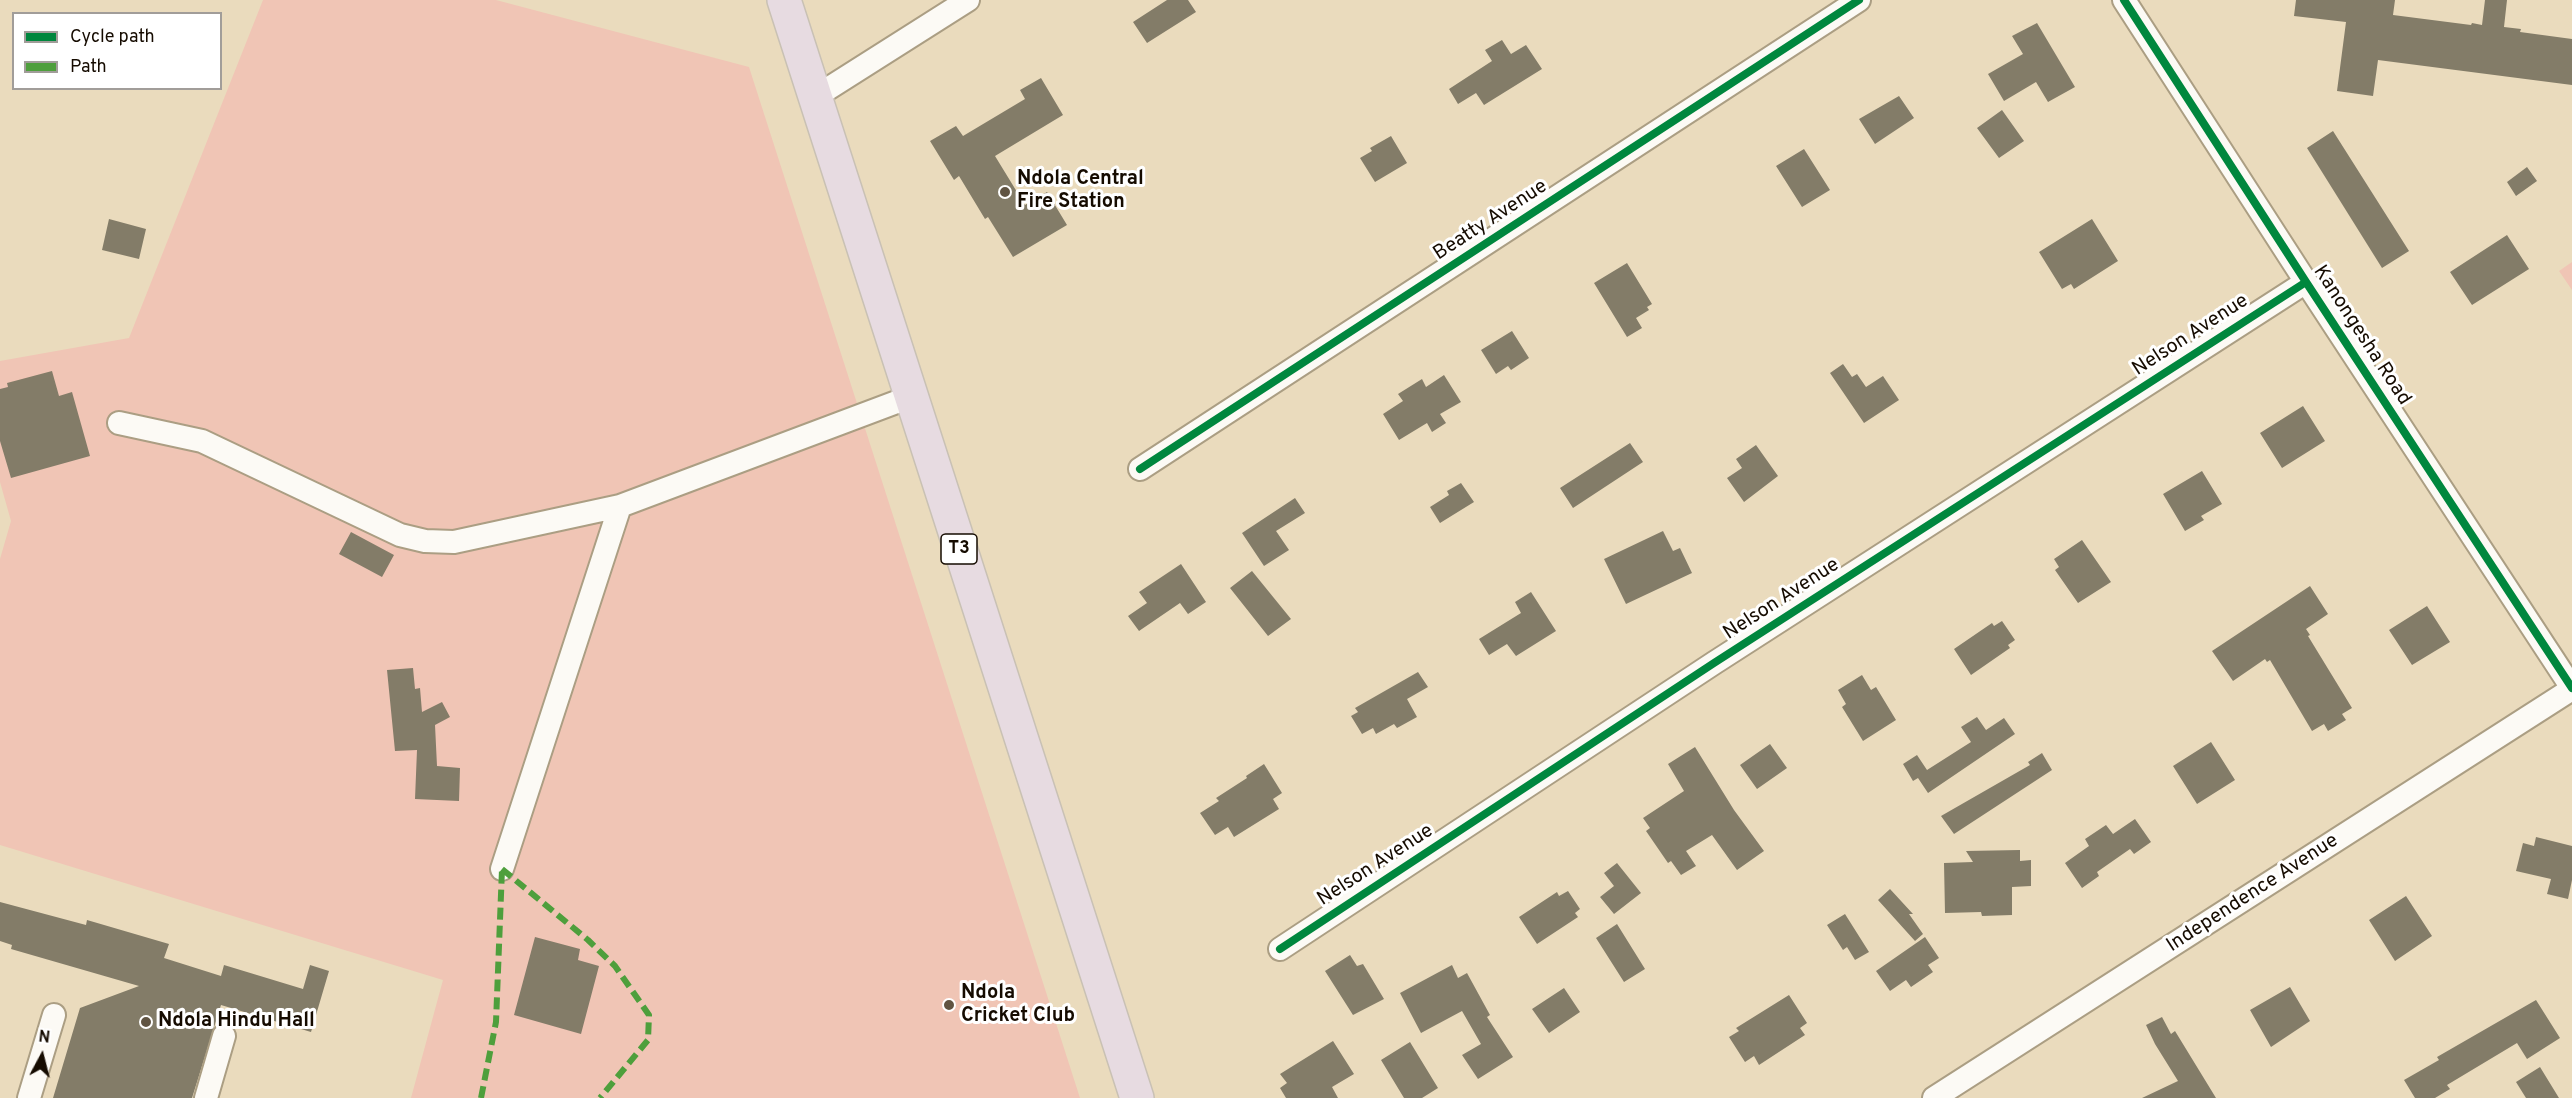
<!DOCTYPE html>
<style>
body{margin:0}
#map{position:relative;width:2572px;height:1098px;overflow:hidden;background:#eadbbd;font-family:Overpass,sans-serif}
canvas{display:block}
.legend{position:absolute;left:12px;top:12px;width:210px;height:78px;box-sizing:border-box;background:#fff;border:2px solid #a19d99;margin:0;padding:8px 10px;list-style:none;font-size:18px;color:#150b00}
.legend li{display:flex;align-items:center;gap:12px;height:30px}
.legend b{width:30px;border:2px solid #a19d99}
.north{position:absolute;left:12px;top:1026px;width:60px;height:60px;-webkit-text-stroke:4px #fff;paint-order:stroke;rotate:7deg;font-size:16px;font-weight:700;line-height:24px;text-align:center;color:#150b00}
.north::after{content:'';display:block;margin:auto;width:21px;height:27px;background:#150b00;clip-path:polygon(50% 0,100% 100%,50% 72%,0 100%)}
</style>
<div id="map">
<canvas width="2572" height="1098"></canvas>
<ul class="legend">
<li><b style="height:8px;background:#00873e"></b>Cycle path</li>
<li><b style="height:8px;background:#4e9f3c"></b>Path</li>
</ul>
<div class="north">N</div>
</div>
<script>
const c = document.querySelector('canvas').getContext('2d');
c.lineJoin = 'round';
function paint(path, color) {
  c.fillStyle = color;
  c.fill(path, 'evenodd');
}
function poly(rows) {
  const path = new Path2D();
  for (const r of rows) {
    path.moveTo(r[0], r[1]);
    for (let i = 2; i < r.length; i += 2) path.lineTo(r[i], r[i + 1]);
  }
  return path;
}
function strokePath(path, color, width, dash) {
  c.strokeStyle = color;
  c.lineWidth = width;
  c.lineCap = dash ? 'butt' : 'round';
  c.setLineDash(dash || []);
  c.stroke(path);
}
function label(font, color, halo, rows, align = 'center') {
  c.font = font + ' Overpass,sans-serif';
  c.lineWidth = 6;
  c.setLineDash([]);
  c.textBaseline = 'middle';
  c.strokeStyle = halo;
  c.fillStyle = color;
  for (const [text, x, y, turn = 0] of rows) {
    c.save();
    c.translate(x, y);
    c.rotate((+turn || 0) * Math.PI / 180);
    c.textAlign = isNaN(turn) ? turn : align;
    if (halo) c.strokeText(text, 0, 0);
    c.fillText(text, 0, 0);
    c.restore();
  }
}
paint(poly([
 [263,0,496,0,749,67,1080,1098,411,1098,443,980,0,845,0,559,11,521,0,482,0,361,129,338],
 [2572,262,2572,290,2559,271]
]), '#f0c5b5');
paint(poly([
 [1167,0,1188,0,1196,12,1147,43,1133,22],
 [2296,0,2395,0,2393,15,2471,25,2472,23,2482,25,2485,0,2507,0,2504,27,2521,29,2520,32,2572,39,2572,85,2378,60,2373,96,2337,91,2346,22,2294,16],
 [2037,23,2075,87,2048,102,2036,82,2004,101,1988,74,2023,54,2012,36],
 [1502,40,1511,54,1526,45,1542,69,1484,105,1476,93,1458,104,1449,89,1492,61,1485,50],
 [1041,78,1063,115,995,156,1025,205,1047,192,1067,225,1013,257,988,217,985,219,959,176,954,180,930,141,956,126,963,136,1025,99,1020,90],
 [1899,96,1914,118,1875,144,1859,119],
 [2002,110,2024,141,1999,158,1977,128],
 [2333,131,2409,251,2382,268,2307,148],
 [1391,136,1407,163,1375,182,1360,158,1372,151,1370,148],
 [1804,149,1830,190,1802,207,1776,166],
 [2527,167,2537,181,2516,196,2507,182],
 [109,219,146,229,139,259,102,250],
 [2092,219,2118,261,2074,289,2071,284,2062,289,2039,252],
 [2507,235,2529,269,2472,305,2450,272],
 [1627,263,1652,304,1647,307,1649,310,1636,318,1642,328,1627,337,1594,283],
 [1512,331,1529,358,1511,370,1508,366,1496,374,1481,350],
 [1843,364,1852,377,1857,374,1866,387,1883,376,1899,400,1864,423,1830,373],
 [52,371,59,396,72,392,90,456,11,478,0,441,0,389,8,387,7,383],
 [1444,375,1461,402,1440,414,1446,423,1432,432,1427,423,1399,440,1383,414,1403,401,1398,394,1422,379,1426,387],
 [2303,406,2325,441,2282,468,2260,433],
 [1630,443,1643,462,1573,508,1560,488],
 [1756,445,1778,476,1744,502,1727,478,1742,468,1736,459],
 [2202,471,2222,504,2201,516,2204,520,2185,531,2163,494],
 [1461,483,1474,502,1440,523,1430,507,1449,495,1447,491],
 [1295,498,1305,513,1276,531,1289,550,1264,566,1242,533],
 [1663,531,1673,551,1680,548,1692,573,1626,604,1604,559],
 [351,532,394,555,382,577,339,554],
 [2082,540,2111,582,2078,603,2055,570,2059,567,2054,559],
 [1181,564,1206,602,1188,614,1180,603,1139,631,1128,616,1147,603,1139,592],
 [1252,571,1291,619,1268,636,1230,588],
 [2310,586,2328,614,2306,629,2310,635,2308,636,2352,708,2342,714,2346,720,2328,731,2324,724,2312,731,2270,660,2267,662,2265,659,2233,681,2212,651],
 [1531,592,1556,631,1516,656,1507,644,1489,655,1479,639,1521,613,1515,602],
 [2427,606,2450,642,2412,665,2389,630],
 [2002,621,2015,640,2008,645,2010,648,1971,675,1954,649,1992,623,1994,626],
 [413,668,415,689,420,688,422,712,442,702,450,717,435,725,437,766,460,768,459,801,415,799,417,750,395,751,387,670],
 [1418,672,1428,687,1407,699,1417,717,1397,728,1394,724,1376,734,1373,728,1362,734,1351,716,1358,712,1355,708],
 [1862,675,1871,690,1876,687,1896,720,1863,741,1842,707,1846,704,1838,690],
 [1977,717,1986,730,2004,718,2015,734,1928,793,1918,778,1913,781,1903,764,1917,755,1927,770,1971,742,1961,727],
 [2211,742,2235,780,2197,804,2173,766],
 [1770,744,1787,768,1757,789,1740,765],
 [1695,747,1734,810,1764,851,1737,870,1712,835,1686,851,1696,866,1681,875,1671,861,1668,863,1646,831,1650,828,1643,818,1684,791,1668,764],
 [2042,753,2052,770,1954,834,1941,816,2030,765,2028,762],
 [1264,764,1282,793,1273,799,1279,809,1234,837,1228,827,1215,835,1200,813,1219,801,1216,798,1247,778,1246,776],
 [2135,819,2151,842,2134,854,2130,849,2097,872,2099,876,2082,888,2065,863,2089,846,2085,839,2106,825,2113,834],
 [2536,837,2572,846,2572,880,2568,899,2547,894,2551,879,2516,871,2523,843,2534,846],
 [2020,850,2020,861,2031,860,2031,886,2012,887,2012,915,1982,916,1981,912,1945,913,1944,863,1973,862,1966,851],
 [1617,863,1641,893,1614,914,1600,897,1614,886,1604,873],
 [1890,889,1913,914,1909,914,1923,934,1915,941,1878,900],
 [1568,891,1580,909,1575,913,1578,917,1537,944,1519,917,1557,892,1559,896],
 [2406,896,2432,936,2395,961,2369,920],
 [0,902,86,925,87,920,169,944,164,958,221,976,224,965,303,989,310,965,329,971,311,1032,221,1005,192,1098,53,1098,80,1008,139,986,11,949,12,945,0,941],
 [1845,914,1869,952,1855,960,1847,947,1843,950,1827,925],
 [1617,924,1645,969,1624,982,1596,938],
 [535,937,580,949,578,960,599,966,581,1034,514,1015],
 [1925,937,1939,958,1928,965,1933,972,1911,987,1906,980,1890,991,1876,971],
 [1350,955,1357,966,1363,964,1384,999,1353,1015,1325,971],
 [1452,965,1458,978,1467,973,1490,1015,1487,1017,1513,1057,1478,1079,1462,1055,1481,1044,1462,1011,1421,1033,1400,993],
 [2290,987,2310,1021,2271,1047,2250,1010],
 [1564,988,1580,1012,1549,1033,1532,1009],
 [1789,995,1807,1023,1800,1028,1805,1035,1759,1065,1754,1056,1745,1062,1729,1037,1739,1031,1736,1028],
 [2536,1000,2560,1038,2527,1059,2517,1043,2447,1085,2450,1089,2435,1098,2415,1098,2404,1080,2439,1060,2437,1057],
 [2162,1017,2171,1034,2175,1031,2216,1098,2142,1098,2178,1081,2155,1044,2146,1025],
 [1333,1041,1354,1074,1332,1087,1338,1098,1286,1098,1280,1088,1287,1083,1280,1074],
 [1410,1042,1438,1088,1422,1098,1404,1098,1381,1060],
 [2540,1067,2559,1098,2526,1098,2516,1082]
]), '#837c68');
const minor = poly([
 [2124,0,2306,282,2572,688],
 [815,97,968,0],
 [119,423,202,441,400,535,425,541,454,542,620,506,910,397],
 [1140,469,1859,0],
 [502,869,620,506],
 [1280,949,1714,663,2306,282],
 [29,1098,54,1015],
 [206,1098,224,1036],
 [1934,1098,2572,689]
]);
const highway = poly([
 [784,0,1137,1098]
]);
strokePath(minor, '#ab9e83', 26);
strokePath(highway, '#c9c1b4', 36);
strokePath(minor, '#fcfaf5', 22);
strokePath(highway, '#e7dbe1', 33);
strokePath(poly([
 [502,869,588,940,615,966,649,1015,648,1040,600,1098],
 [481,1098,496,1022,502,869]
]), '#4e9f3c', 6, [12, 6]);
strokePath(poly([
 [2124,0,2306,282,2572,688],
 [1140,469,1859,0],
 [1280,949,1714,663,2306,282]
]), '#00873e', 8);
for (const [x, y, r, color] of [
 [1005,192,6,"#605442"],
 [949,1005,6,"#605442"],
 [146,1022,6,"#605442"]
]) {
  const dot = new Path2D();
  dot.arc(x, y, r, 0, 2 * Math.PI);
  c.fillStyle = color;
  c.fill(dot);
  strokePath(dot, '#fff', 2);
}
for (const [x, y, w] of [
 [959,549,36]
]) {
  const box = new Path2D();
  box.roundRect(x - w / 2, y - 15, w, 30, 4.5);
  c.fillStyle = '#fff';
  c.fill(box);
  strokePath(box, '#150b00', 1.5);
}
label('bold 18px', '#150b00', null, [
 ["T3",959,549]
]);
label('bold 20px', '#150b00', '#fff', [
 ["Ndola Central",1017,180],
 ["Fire Station",1017,203],
 ["Ndola",961,994],
 ["Cricket Club",961,1017],
 ["Ndola Hindu Hall",158,1022]
], 'left');
label('20px', '#150b00', '#fff', [
 ["Beatty Avenue",1491,221,-33],
 ["Nelson Avenue",2191,336,-33],
 ["Kanongesha Road",2361,336,57],
 ["Nelson Avenue",1782,600,-33],
 ["Nelson Avenue",1376,866,-33],
 ["Independence Avenue",2253,894,-33]
]);
</script>
